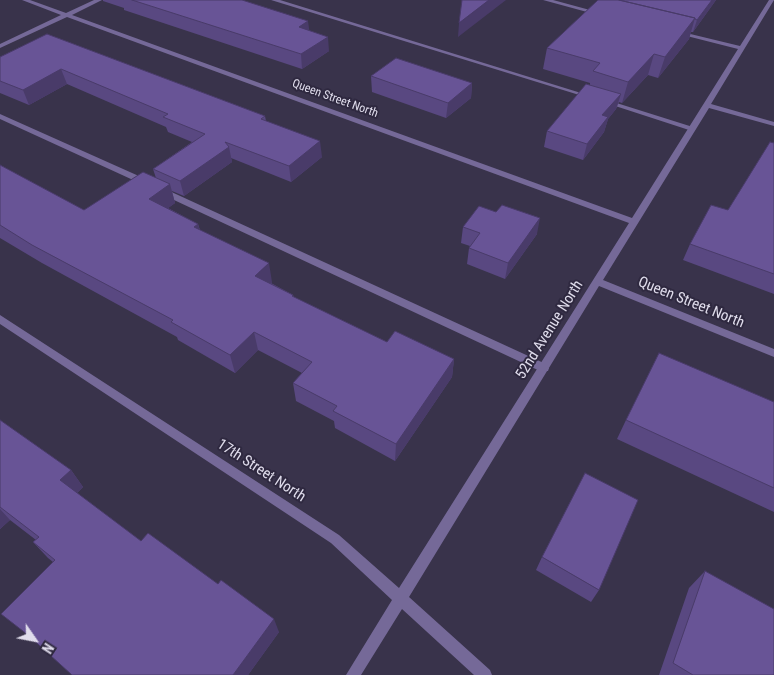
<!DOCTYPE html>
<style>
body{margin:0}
#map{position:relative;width:774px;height:675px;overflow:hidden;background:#39334b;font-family:"Roboto Condensed",sans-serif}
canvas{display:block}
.north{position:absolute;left:10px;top:615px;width:50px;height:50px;-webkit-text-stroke:4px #2f2940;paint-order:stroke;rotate:123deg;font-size:14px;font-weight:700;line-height:20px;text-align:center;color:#e0ddec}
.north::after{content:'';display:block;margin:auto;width:18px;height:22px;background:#e0ddec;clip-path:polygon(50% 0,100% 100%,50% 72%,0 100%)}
</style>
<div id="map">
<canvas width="774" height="675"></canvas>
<div class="north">N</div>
</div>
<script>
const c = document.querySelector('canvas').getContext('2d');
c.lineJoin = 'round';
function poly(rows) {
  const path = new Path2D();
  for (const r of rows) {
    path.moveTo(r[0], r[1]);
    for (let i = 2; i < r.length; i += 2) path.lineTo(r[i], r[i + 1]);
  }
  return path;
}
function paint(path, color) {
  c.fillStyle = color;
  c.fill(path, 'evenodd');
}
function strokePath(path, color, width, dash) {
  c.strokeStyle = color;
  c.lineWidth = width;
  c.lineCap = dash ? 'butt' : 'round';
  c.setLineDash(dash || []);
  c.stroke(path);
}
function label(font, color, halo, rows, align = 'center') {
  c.font = font + ' "Roboto Condensed",sans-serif';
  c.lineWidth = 4;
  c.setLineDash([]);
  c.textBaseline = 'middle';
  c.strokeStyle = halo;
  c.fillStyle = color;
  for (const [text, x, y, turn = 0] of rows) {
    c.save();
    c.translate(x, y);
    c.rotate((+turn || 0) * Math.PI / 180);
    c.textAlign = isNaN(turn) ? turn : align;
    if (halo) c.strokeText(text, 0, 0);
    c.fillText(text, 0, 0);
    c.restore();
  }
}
paint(poly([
 [271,0,280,0,594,97,589,98,271,0],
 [603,100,607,100,696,128,689,130,603,102,603,100],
 [0,114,150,181,151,183,150,185,144,185,0,119,0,114],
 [159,189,165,189,548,365,549,368,548,371,540,371,159,193,159,189]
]), '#756998');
paint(poly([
 [22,0,30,0,66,13,94,0,102,0,72,15,632,218,738,49,675,33,678,31,740,46,769,0,774,0,711,104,774,122,774,126,709,108,603,280,774,349,774,357,599,286,409,597,490,670,492,675,474,675,402,609,361,675,346,675,392,600,331,543,0,324,0,315,339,535,399,588,629,223,67,17,0,48,0,44,61,15,22,0],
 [543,0,553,0,601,13,598,15,543,0]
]), '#756998');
paint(poly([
 [103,0,242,0,309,30,329,51,302,69,124,10,124,8,103,1],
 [598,0,716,0,693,32,691,32,689,39,658,78,648,75,622,103,619,102,616,109,608,119,604,132,583,160,544,147,547,131,590,85,590,83,543,69,547,48],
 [47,34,265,116,266,121,322,157,291,182,231,158,232,162,184,196,172,191,175,203,168,208,198,224,200,230,272,282,271,283,293,295,294,297,387,342,454,359,452,377,395,461,335,428,334,421,296,401,293,383,302,373,258,350,235,373,178,340,177,337,42,263,0,238,0,165,84,210,156,178,153,169,192,142,168,132,166,127,67,84,29,105,0,93,0,57],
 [371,76,472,83,471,98,446,118,372,92],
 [774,143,774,294,683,260,690,244,728,210],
 [463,227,537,234,505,279,467,264,469,248,470,246,461,243],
 [774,402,774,512,617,439,626,420],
 [0,420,71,470,83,487,77,493,141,541,279,632,248,675,72,675,53,562,48,558,33,542,36,540,10,520,0,529],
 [542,557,599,590,591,602,536,570],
 [705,571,774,675,659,675,689,588]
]), '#594881');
paint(poly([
 [489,0,506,0,458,37,459,23],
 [712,0,716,0,693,32,697,20],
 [695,18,689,39,658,78,665,57],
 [308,21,310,35,299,27],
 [328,37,329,51,302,69,301,54],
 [654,54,648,75,622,103,628,82],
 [61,69,67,84,29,105,23,90],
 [472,83,471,98,446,118,448,103],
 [621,94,616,109,608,119,604,132,583,160,587,144,602,115],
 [320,141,322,157,291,182,289,166],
 [229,147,232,162,184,196,180,181],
 [170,184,175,203,155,218,149,199],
 [540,218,537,234,505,279,508,263],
 [198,224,203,242,194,227],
 [269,263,272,282,259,294,255,276],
 [254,332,258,350,235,373,230,355],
 [454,359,452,377,395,461,396,444],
 [71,470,83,487,72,497,60,480],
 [0,509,10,520,0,529],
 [274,619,279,632,248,675,233,675]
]), '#493b69');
const building = poly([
 [132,0,242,0,308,21,299,27,328,37,301,54,132,0],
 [462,0,489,0,459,23,462,0],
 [598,0,619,0,695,18,665,57,654,54,628,82,593,71,600,63,547,48,598,0],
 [619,0,712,0,697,20,695,19,695,18,619,0],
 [47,34,265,116,261,119,320,141,289,166,225,142,229,147,180,181,153,169,205,134,163,117,168,114,61,69,23,90,0,81,0,57,47,34],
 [396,58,472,83,448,103,371,76,396,58],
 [586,84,621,94,602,115,608,117,587,144,547,131,586,84],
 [770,142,774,143,774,274,690,244,711,205,728,210,770,142],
 [0,165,84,210,143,172,170,184,149,199,198,224,194,227,269,263,255,276,293,295,292,296,387,342,395,331,454,359,396,444,333,411,337,406,293,383,312,362,254,332,230,355,171,322,173,320,32,245,0,225,0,165],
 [502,205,540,218,508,263,469,248,480,233,463,227,479,206,496,212,502,205],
 [659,353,774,402,774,488,626,420,659,353],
 [0,420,71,470,60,480,141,541,148,533,218,584,221,580,274,619,233,675,72,675,28,635,1,614,55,560,33,542,39,537,0,507,0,420],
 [585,473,638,500,599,590,542,557,585,473],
 [705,571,774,609,774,675,693,675,673,663,705,571]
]);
paint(building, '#685496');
strokePath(building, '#493b69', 1);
label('12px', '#e0ddec', '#2f2940', [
 ["Queen Street North",335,99,20]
]);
label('15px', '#e0ddec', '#2f2940', [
 ["Queen Street North",691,303,22],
 ["52nd Avenue North",550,330,-58],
 ["17th Street North",261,471,33]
]);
</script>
